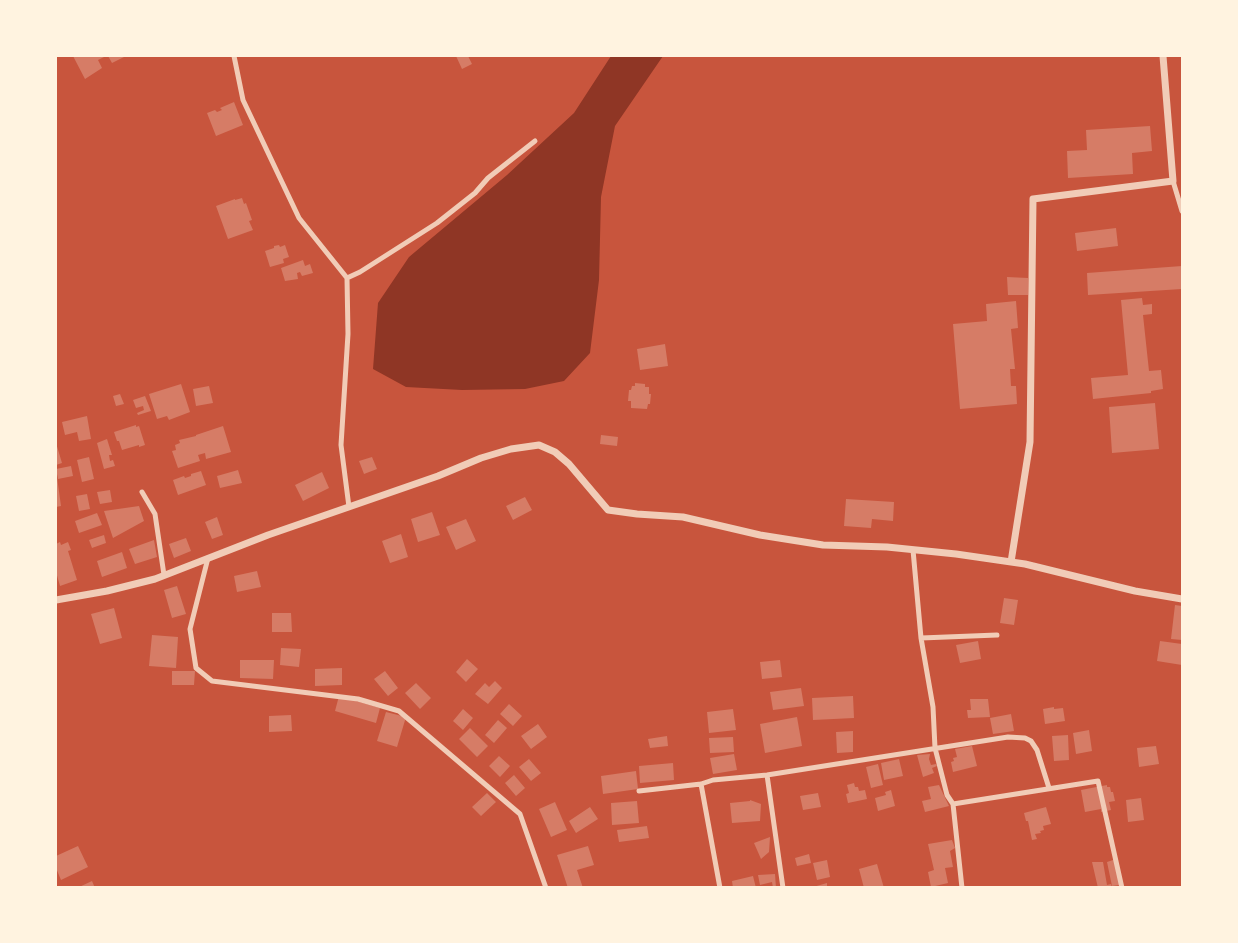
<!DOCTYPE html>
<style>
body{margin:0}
#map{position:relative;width:1238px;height:943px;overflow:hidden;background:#c8553d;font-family:"Open Sans",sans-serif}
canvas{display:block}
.frame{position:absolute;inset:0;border:57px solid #fff3e0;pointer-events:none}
</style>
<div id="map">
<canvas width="1238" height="943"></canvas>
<div class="frame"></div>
</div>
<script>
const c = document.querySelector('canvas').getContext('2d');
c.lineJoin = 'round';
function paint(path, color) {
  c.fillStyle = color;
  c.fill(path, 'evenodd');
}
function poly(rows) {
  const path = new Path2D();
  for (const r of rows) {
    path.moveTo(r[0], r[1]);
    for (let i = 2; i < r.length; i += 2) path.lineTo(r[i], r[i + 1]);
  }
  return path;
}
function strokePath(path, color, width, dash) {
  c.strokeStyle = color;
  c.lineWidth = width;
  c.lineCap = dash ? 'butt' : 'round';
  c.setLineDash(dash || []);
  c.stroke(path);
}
paint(poly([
 [611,56,663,56,615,126,601,197,599,280,590,353,564,381,525,389,462,390,406,387,373,369,378,303,409,257,507,175,574,113]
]), '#8f3625');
paint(poly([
 [73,56,106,56,98,60,102,68,85,79],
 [108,56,126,56,112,63],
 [456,56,468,56,472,64,462,69],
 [234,102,243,125,216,136,207,113,215,110,217,112,222,110,220,108],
 [1150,126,1152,151,1132,153,1133,174,1068,178,1067,151,1087,150,1086,130],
 [242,198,244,204,246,203,252,220,249,221,253,230,228,239,216,206,235,199,235,200],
 [1116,228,1118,246,1077,251,1075,233],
 [279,245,280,247,285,245,289,257,283,259,284,263,270,267,265,251,274,248,274,246],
 [303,260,305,266,310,264,313,273,302,276,300,272,297,273,298,279,285,281,281,268],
 [1182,266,1182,289,1088,295,1087,273],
 [1007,277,1028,278,1028,295,1008,295],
 [1142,298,1143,305,1152,304,1152,314,1143,315,1149,371,1161,370,1163,389,1151,391,1151,393,1093,399,1091,378,1128,375,1121,300],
 [1016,301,1018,328,1011,329,1015,369,1010,369,1011,386,1016,386,1017,404,960,409,953,324,987,321,986,304],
 [665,344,668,366,640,370,637,349],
 [635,383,645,384,645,387,649,387,649,394,651,394,650,404,648,404,647,409,631,408,631,401,628,401,629,390,631,390,632,386,635,386],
 [181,384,190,412,169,420,167,416,157,419,149,394],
 [209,386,213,403,196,406,193,389],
 [120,394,124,404,116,406,113,396],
 [145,396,151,411,138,415,137,413,144,410,143,406,136,408,133,400],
 [1155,403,1159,449,1112,453,1109,407],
 [87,416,91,439,79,441,77,432,65,435,62,422],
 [136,425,136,427,139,426,145,445,139,447,139,445,122,450,119,441,117,441,114,432],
 [223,426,231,452,206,459,205,453,198,455,200,461,178,468,172,451,176,450,175,445,180,443,179,440,196,436,196,435],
 [601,435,618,437,617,446,600,444],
 [107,439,112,455,109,455,110,461,113,460,115,466,104,469,97,443],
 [56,443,62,463,56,465],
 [89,457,94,479,82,482,77,460],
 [372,457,377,469,364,474,359,461],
 [71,466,73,476,58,479,56,469],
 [238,470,242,483,220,488,217,476],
 [201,471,206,485,178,495,173,480,184,476,185,478,191,476,191,474],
 [322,472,329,488,303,501,295,485],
 [56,477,57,477,61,506,56,507],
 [110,490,112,502,100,504,97,492],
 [87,494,90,509,79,511,76,496],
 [525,497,532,510,513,520,506,506],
 [846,499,894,502,893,521,872,519,871,528,844,526],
 [139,506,144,521,113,538,104,511],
 [432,512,440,535,418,542,411,519],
 [97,513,102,525,79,533,75,521],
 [217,517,223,535,212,539,205,522],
 [466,519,476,541,456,550,446,527],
 [401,534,408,557,390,563,382,541],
 [104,535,106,543,92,548,89,540],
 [186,538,191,551,174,558,169,544],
 [154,540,157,557,135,564,129,549],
 [60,542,61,545,68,542,71,550,68,551,77,580,60,586,56,572,56,544],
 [122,552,127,568,102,577,97,561],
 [257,571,261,587,237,592,234,576],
 [177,586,186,614,172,618,164,590],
 [1004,598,1018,600,1014,625,1000,623],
 [1175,605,1182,606,1182,640,1171,639],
 [114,608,122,638,100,644,91,614],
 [272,613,291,613,292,632,272,632],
 [152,635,178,637,176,668,149,666],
 [978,641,981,659,960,663,956,645],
 [1160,641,1182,644,1182,665,1157,661],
 [281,648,301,649,299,667,280,665],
 [467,659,478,669,466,682,456,672],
 [240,660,274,660,273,679,240,678],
 [780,660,782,677,762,679,760,662],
 [342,668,342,685,315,686,315,669],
 [172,671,195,671,194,685,172,685],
 [385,671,398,688,388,696,374,679],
 [495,681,502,688,488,704,475,694,485,683,489,687],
 [416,683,431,698,420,709,405,693],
 [801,688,804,706,773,710,770,692],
 [339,696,380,708,376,723,335,711],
 [853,696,854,718,813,720,812,698],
 [970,699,988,699,990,717,968,718,967,710,971,710],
 [509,704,522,716,513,726,500,714],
 [1054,707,1054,709,1063,708,1065,721,1045,724,1043,709],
 [463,709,473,718,463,730,453,721],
 [733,709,736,730,709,733,707,712],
 [386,712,406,717,397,747,377,741],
 [1011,714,1014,731,993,734,990,718],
 [291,715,292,731,269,732,269,716],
 [797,717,802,746,765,753,760,724],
 [498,720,507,728,494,743,485,735],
 [538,724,547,737,531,749,521,736],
 [470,728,488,746,477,757,459,739],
 [1089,730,1092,751,1076,754,1073,733],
 [853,731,853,752,837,753,836,732],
 [1068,735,1069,760,1054,761,1052,736],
 [667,736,668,746,650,748,648,739],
 [733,737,734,752,710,753,709,738],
 [972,746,977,766,953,772,951,762,954,761,953,758,957,757,955,749],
 [1156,746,1159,764,1139,767,1137,748],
 [734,754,737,770,713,774,710,758],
 [930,754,929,759,931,765,936,764,937,766,932,768,934,773,923,777,917,755],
 [499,756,510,766,500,777,489,766],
 [529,759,541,773,531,781,519,767],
 [899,759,903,776,884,780,881,763],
 [673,763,674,780,640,783,639,766],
 [878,764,883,785,871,788,866,767],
 [636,771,638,789,603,794,601,776],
 [514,775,525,788,516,796,505,783],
 [854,783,855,787,858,787,859,791,865,790,867,799,848,803,846,794,849,793,847,785],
 [939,785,949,806,925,812,922,801,931,799,928,787],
 [1107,785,1107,787,1110,787,1111,792,1113,792,1115,801,1109,802,1111,810,1101,812,1101,809,1085,812,1081,790],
 [891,790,895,806,878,811,875,798,886,795,885,792],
 [487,793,496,802,481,816,472,807],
 [818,793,821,807,803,810,800,796],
 [1141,798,1144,820,1128,822,1126,800],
 [750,800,761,804,760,821,732,823,730,803,750,801],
 [637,801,639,823,612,825,611,803],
 [555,802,567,830,551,837,539,809],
 [590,807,598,819,576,833,569,821],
 [1046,807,1051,824,1043,826,1044,830,1040,831,1041,833,1035,834,1037,839,1032,840,1028,821,1026,821,1024,813],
 [647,826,649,838,619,842,617,830],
 [770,837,769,852,761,859,754,843],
 [952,840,955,848,950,851,953,867,945,868,948,883,931,887,928,872,934,870,928,844],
 [78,846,88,867,61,880,56,868,56,856],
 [588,846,594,865,577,870,583,888,568,888,557,855],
 [809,854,811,863,797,866,795,858],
 [1116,859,1120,885,1112,886,1107,862],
 [827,860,830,877,817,880,813,863],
 [1092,862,1103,862,1107,885,1111,884,1112,888,1098,888],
 [877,864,884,888,864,888,859,869],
 [775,874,776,888,773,888,772,882,760,885,758,875],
 [753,876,756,888,733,888,732,881],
 [92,881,95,888,77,888],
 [827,883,827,888,813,888,813,887]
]), '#d67c66');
strokePath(poly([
 [234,56,243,100,299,218,347,278,348,334,341,445,349,507],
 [1173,181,1182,211],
 [347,278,360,272,437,223,475,193,488,178,535,141],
 [142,492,155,514,164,575],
 [913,550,921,638,933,707,935,748,947,795,953,804,962,888],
 [208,558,190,629,196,668,212,681,358,699,399,711,520,814,546,888],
 [921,638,997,635],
 [767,775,783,888],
 [701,784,720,888],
 [639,791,701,784,713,780,767,775,1008,737,1025,738,1031,741,1037,750,1049,788],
 [953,804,1098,781,1122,888]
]), '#f1ccb7', 5);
strokePath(poly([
 [1011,562,1030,442,1033,199,1173,181,1163,56],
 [56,600,107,591,155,579,268,535,438,476,481,458,511,449,539,445,555,452,569,464,608,510,637,514,683,517,760,535,823,545,887,547,956,554,1025,564,1135,591,1182,599]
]), '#f1ccb7', 7);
</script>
